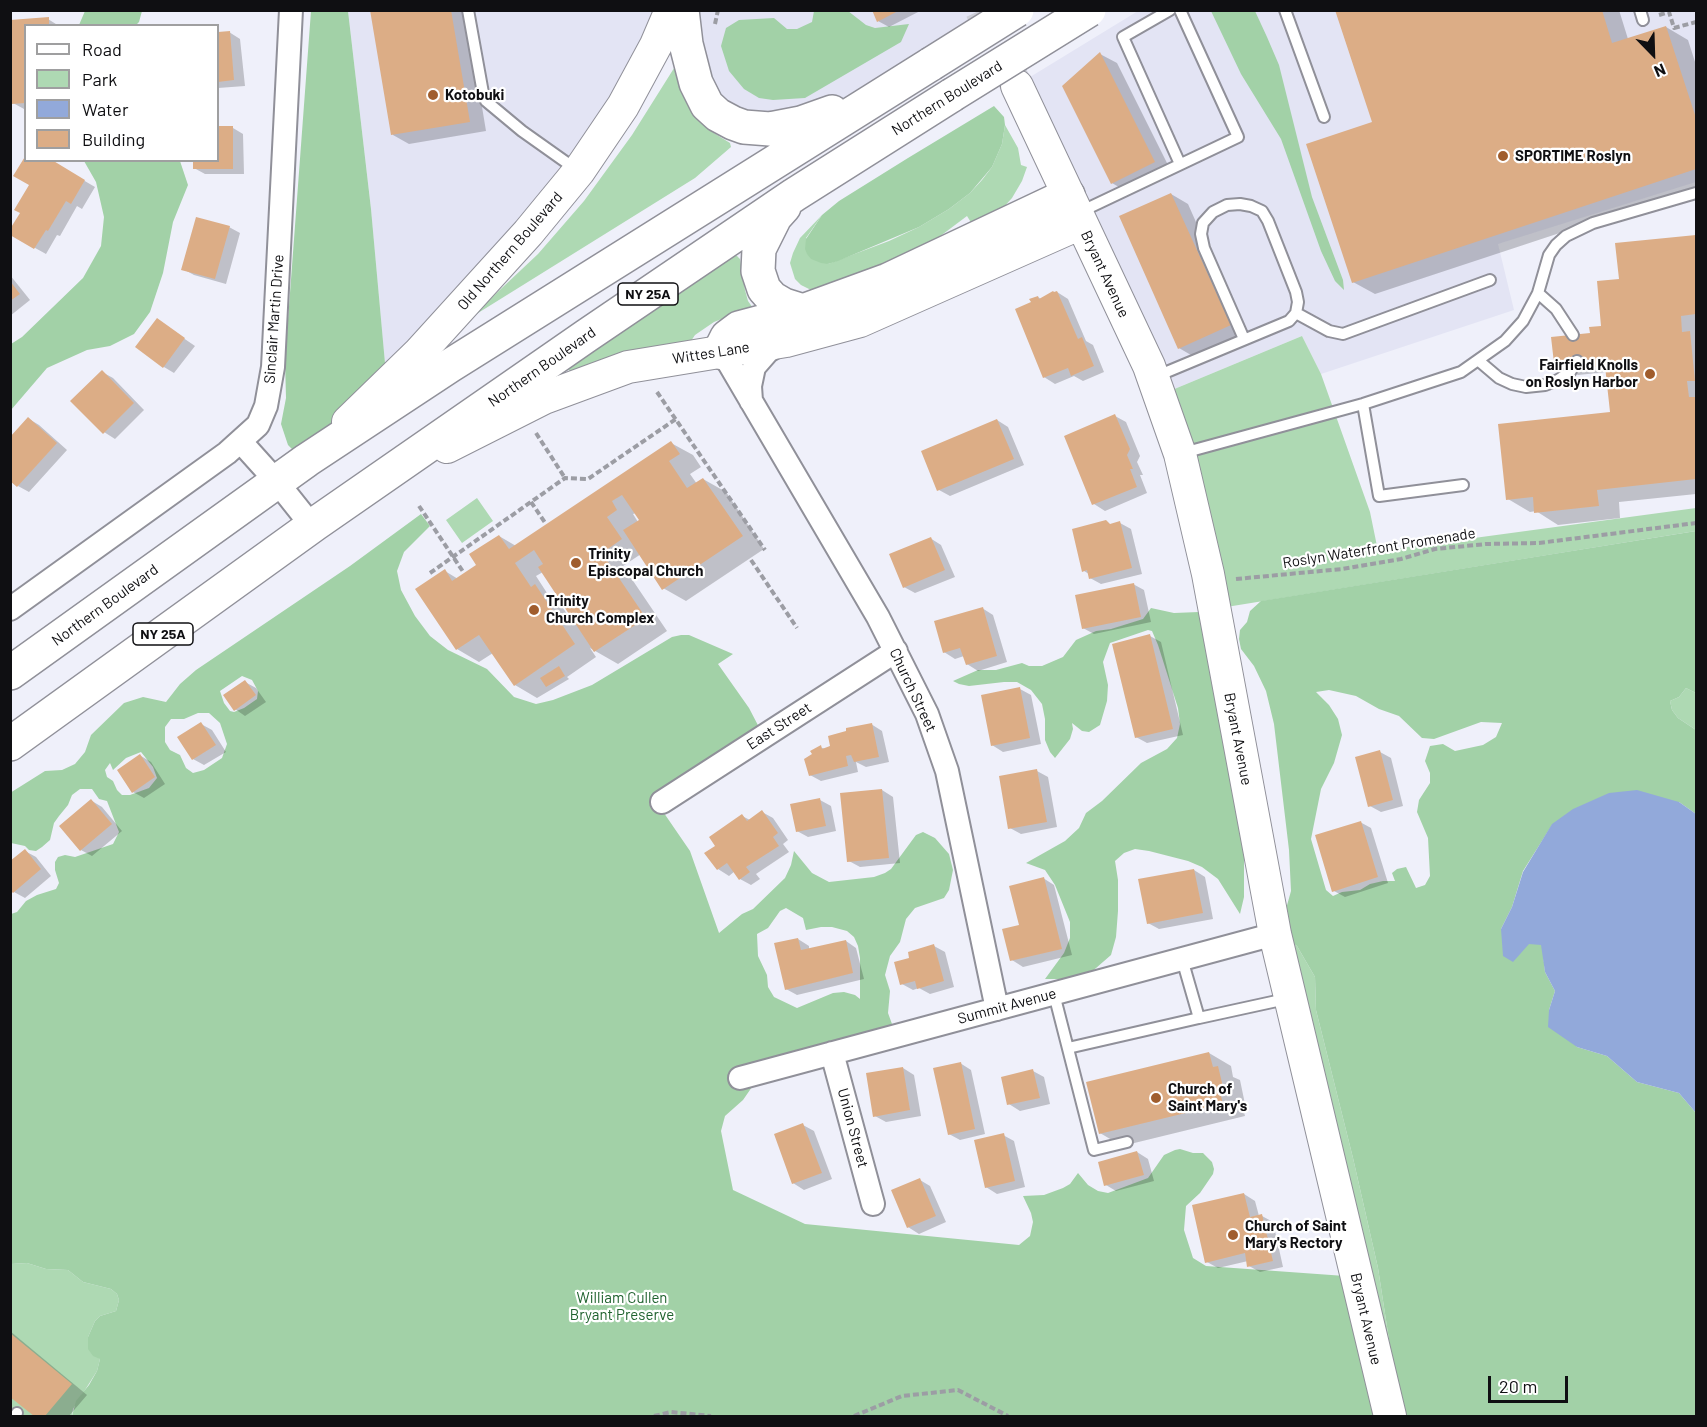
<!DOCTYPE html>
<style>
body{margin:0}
#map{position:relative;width:1707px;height:1427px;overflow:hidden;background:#eff0fa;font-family:Barlow,sans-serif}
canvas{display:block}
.frame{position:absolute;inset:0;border:12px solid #0f0f12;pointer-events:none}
.legend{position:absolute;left:24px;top:24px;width:195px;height:138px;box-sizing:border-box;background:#fff;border:2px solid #9f9fa0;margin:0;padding:8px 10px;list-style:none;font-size:18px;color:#0f0f12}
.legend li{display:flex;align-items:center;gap:12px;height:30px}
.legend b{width:30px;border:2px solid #9f9fa0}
.north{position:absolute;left:1623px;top:24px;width:60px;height:60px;-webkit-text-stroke:4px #fff;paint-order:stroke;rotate:157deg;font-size:16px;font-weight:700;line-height:24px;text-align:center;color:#0f0f12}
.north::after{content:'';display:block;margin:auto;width:21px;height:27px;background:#0f0f12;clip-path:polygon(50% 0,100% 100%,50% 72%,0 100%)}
.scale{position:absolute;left:1488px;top:1376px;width:80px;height:27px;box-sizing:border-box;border:3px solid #0f0f12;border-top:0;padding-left:8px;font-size:18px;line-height:21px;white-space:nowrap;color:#0f0f12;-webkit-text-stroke:4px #fff;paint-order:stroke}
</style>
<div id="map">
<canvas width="1707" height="1427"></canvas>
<div class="frame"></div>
<ul class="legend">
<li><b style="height:8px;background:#fff"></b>Road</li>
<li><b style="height:16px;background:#aed9b3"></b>Park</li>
<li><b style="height:16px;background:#92a9da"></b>Water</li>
<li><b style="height:16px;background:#dcad86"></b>Building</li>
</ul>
<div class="north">N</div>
<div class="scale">20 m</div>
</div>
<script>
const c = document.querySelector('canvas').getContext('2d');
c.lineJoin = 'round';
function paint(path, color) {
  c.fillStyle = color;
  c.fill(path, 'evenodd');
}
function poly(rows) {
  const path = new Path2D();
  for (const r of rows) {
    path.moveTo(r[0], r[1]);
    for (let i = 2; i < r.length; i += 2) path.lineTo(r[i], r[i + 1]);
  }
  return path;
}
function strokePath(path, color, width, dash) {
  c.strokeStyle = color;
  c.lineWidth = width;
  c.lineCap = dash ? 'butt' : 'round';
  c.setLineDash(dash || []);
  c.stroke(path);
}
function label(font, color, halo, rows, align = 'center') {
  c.font = font + ' Barlow,sans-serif';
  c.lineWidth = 4.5;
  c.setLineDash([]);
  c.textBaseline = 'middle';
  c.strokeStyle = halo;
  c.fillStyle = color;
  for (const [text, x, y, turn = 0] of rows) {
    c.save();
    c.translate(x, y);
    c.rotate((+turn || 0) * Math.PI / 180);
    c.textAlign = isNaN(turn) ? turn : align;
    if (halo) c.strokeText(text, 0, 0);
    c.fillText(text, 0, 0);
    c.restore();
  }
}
paint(poly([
 [348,11,671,11,623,106,387,385,371,209],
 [682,11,1012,11,837,111,718,115],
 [1138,11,1696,11,1696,182,1498,244,1514,310,1321,374,1302,336,1160,395,1017,85]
]), '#e3e4f4');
paint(poly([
 [676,65,697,118,709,130,730,143,731,147,695,178,470,318,538,254,584,201,632,135],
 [1005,125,1018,148,1021,165,1027,167,1022,181,1012,198,1002,209,972,224,967,216,935,240,877,267,823,288,811,290,801,285,795,279,790,263,793,253,800,238,822,215,806,238,828,264,889,241,919,227,949,209,970,193,982,180,992,167,1002,144],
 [732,256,737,256,740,259,745,290,748,301,755,311,739,312,714,322,695,335,689,344,571,373,566,366],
 [1302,336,1321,374,1370,512,1378,551,1696,508,1696,531,1214,609,1160,395],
 [477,498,493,521,462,543,446,520],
 [1686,688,1696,693,1696,730,1678,718,1672,710,1670,701,1679,697],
 [1279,934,1297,946,1315,977,1316,1010,1353,1158,1378,1268,1390,1346,1397,1414],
 [27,1263,46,1269,68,1270,83,1282,111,1289,117,1294,119,1300,116,1311,100,1316,95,1321,88,1337,100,1359,97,1371,73,1409,72,1416,11,1416,11,1264]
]), '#aed9b3');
paint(poly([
 [85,11,85,10,142,11,139,22,136,25,79,25],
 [311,11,348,11,371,209,387,385,299,456,288,445,281,424,286,398,285,360],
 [814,11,848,11,866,25,875,28,909,24,901,42,805,98,773,100,759,98,744,89,729,71,721,46,726,28,739,20,774,18,787,29,797,29,812,22],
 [1211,11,1255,11,1267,37,1279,65,1312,197,1343,280,1344,290,1335,281,1321,251,1281,139,1241,74],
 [994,106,1004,117,1005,125,1002,144,992,167,970,193,949,209,919,227,838,261,828,264,821,263,811,259,807,254,805,249,806,239,822,215,839,201,908,158],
 [84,161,180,161,188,185,173,222,163,273,150,312,134,334,110,346,87,350,47,368,11,410,11,344,22,337,83,278,101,246,104,217,96,182],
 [421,514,430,526,404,552,397,571,401,590,415,616,430,636,448,650,487,669,514,697,536,704,553,700,592,685,672,637,681,635,689,635,733,654,718,664,749,708,762,733,691,791,687,800,678,803,655,800,690,851,719,933,742,914,753,909,785,878,791,865,794,851,812,873,829,882,874,877,885,873,891,869,916,835,923,832,935,838,949,854,953,870,949,890,944,898,915,908,906,919,900,942,890,956,885,975,890,991,888,1013,896,1035,894,1050,876,1045,761,1074,743,1100,725,1116,721,1131,733,1190,805,1224,1019,1245,1030,1236,1033,1222,1031,1213,1023,1196,1044,1195,1063,1188,1070,1184,1078,1173,1088,1185,1098,1191,1108,1193,1148,1178,1164,1155,1175,1150,1180,1149,1193,1153,1203,1153,1212,1162,1214,1169,1213,1174,1200,1193,1186,1206,1184,1230,1193,1258,1206,1266,1345,1276,1396,1408,1390,1346,1378,1268,1353,1158,1316,1010,1315,977,1297,946,1279,934,1291,891,1289,850,1274,724,1266,691,1254,666,1241,649,1239,639,1240,630,1247,622,1250,611,1261,601,1696,531,1696,693,1686,688,1679,697,1670,701,1672,710,1678,718,1696,730,1696,814,1679,802,1552,825,1523,871,1512,907,1501,929,1529,944,1542,944,1545,972,1555,991,1549,1010,1577,1047,1607,1056,1637,1082,1679,1093,1696,1113,1696,1416,72,1416,76,1401,89,1385,97,1371,100,1359,93,1356,88,1349,88,1337,95,1321,100,1316,116,1311,119,1300,117,1294,111,1289,83,1282,68,1270,46,1269,27,1263,11,1264,11,914,17,912,26,901,37,895,56,889,59,883,55,870,55,862,58,857,65,855,75,857,113,844,119,832,107,801,99,799,92,789,80,789,72,795,68,805,59,816,54,823,50,840,42,847,36,851,29,850,25,846,11,843,10,793,45,771,62,770,75,764,85,752,91,735,124,703,143,697,166,702,180,684,196,670,350,566],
 [242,676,252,680,258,691,257,699,244,708,234,712,230,711,224,703,220,691],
 [1329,690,1356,696,1379,709,1399,716,1422,738,1434,739,1481,722,1502,723,1496,737,1483,745,1455,751,1443,744,1430,746,1425,761,1430,773,1430,783,1419,800,1417,812,1428,838,1430,876,1425,885,1416,888,1406,867,1397,869,1392,873,1395,881,1383,881,1370,884,1360,890,1342,892,1333,896,1326,890,1311,839,1321,789,1334,763,1342,735,1338,719,1329,705,1316,692],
 [198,713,209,713,220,723,227,744,222,758,204,770,193,773,186,768,180,755,170,750,165,742,165,727,171,719,184,719],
 [141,752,153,767,157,778,149,788,130,795,122,795,117,790,113,781,107,777,105,770,110,763,113,770,126,758],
 [786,908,803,918,806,930,821,927,832,927,847,931,854,937,858,946,860,958,860,999,855,995,844,992,833,993,797,1008,774,997,768,987,767,975,758,956,757,934,768,928,780,911],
 [1151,608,1174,613,1199,612,1204,616,1210,651,1212,686,1247,825,1244,854,1244,897,1240,914,1218,879,1202,867,1188,861,1149,851,1135,849,1124,853,1115,861,1118,880,1118,911,1116,937,1111,955,1088,975,1070,979,1045,979,1064,953,1070,938,1070,922,1055,885,1045,870,1026,863,1065,841,1079,828,1086,813,1102,801,1141,763,1167,749,1177,738,1180,724,1178,708,1158,645,1152,631,1148,630,1110,643,1103,662,1108,685,1107,701,1100,725,1089,732,1082,731,1072,723,1073,729,1070,739,1055,758,1050,752,1045,740,1045,719,1042,704,1031,690,1017,682,1004,682,969,686,959,684,953,681,978,670,996,670,1022,663,1029,666,1042,666,1063,657,1076,640,1096,631,1111,629,1143,619]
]), '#a2d1a7');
paint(poly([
 [1637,790,1679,802,1696,814,1696,1113,1679,1093,1637,1082,1607,1056,1577,1047,1548,1027,1549,1010,1555,991,1545,972,1541,945,1529,944,1513,962,1503,956,1501,929,1512,907,1523,872,1552,824,1573,809,1609,793]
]), '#92a9da');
paint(poly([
 [372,10,466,10,486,131,409,144,393,135],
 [873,10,922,10,889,27,878,21],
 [1337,10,1619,10,1628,39,1666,27,1688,40,1696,65,1696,188,1375,294,1353,282,1374,123],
 [48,19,59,26,26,26,26,109,24,109,13,103,10,21],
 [229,32,240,39,245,86,218,88,218,33],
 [1100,54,1117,63,1171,171,1129,193,1112,183],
 [218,128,233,128,243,134,244,174,205,174,194,168,218,160],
 [26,160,49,160,95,187,82,209,77,206,60,236,57,235,46,254,10,234,22,213,31,184],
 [1171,194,1188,204,1246,335,1196,358,1179,348],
 [229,227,240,233,226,284,194,275,183,269],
 [1696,236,1696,494,1619,502,1620,518,1558,525,1536,511,1530,512,1508,499,1611,413,1607,372,1578,375,1555,362,1603,327,1620,280,1617,245],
 [10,275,30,300,10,316],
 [1057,292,1068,299,1086,341,1093,345,1104,372,1083,381,1074,376,1055,384,1044,377,1033,303,1038,297,1041,299],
 [157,320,195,346,174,373,164,367],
 [102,372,113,378,144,410,115,439,104,432],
 [1115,416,1126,422,1140,456,1137,462,1143,475,1140,475,1147,493,1105,511,1094,504,1066,436],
 [29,419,39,425,67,450,29,492,18,486],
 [997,420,1008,427,1024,465,950,496,939,490],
 [671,443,693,455,701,467,690,474,697,484,703,479,726,492,764,549,686,601,663,588,641,554,623,566,667,631,618,664,590,648,596,657,567,677,569,679,537,698,515,685,493,653,479,662,457,649,445,571,458,579,478,565,499,536,516,546],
 [636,513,641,520,638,522,633,514],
 [543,572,576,621,573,623,557,599,547,593,536,576],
 [1120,523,1131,529,1142,574,1101,584,1090,578,1089,574,1084,571,1111,525],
 [930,538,941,545,955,577,915,593,904,587],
 [1133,584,1144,590,1151,622,1094,634,1083,628],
 [982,608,993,615,1007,662,978,671,967,664,964,656,955,659,944,652],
 [1150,636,1161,642,1183,735,1147,743,1136,737],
 [245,682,256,688,266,702,245,716,235,709],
 [1020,689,1031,695,1041,744,1003,752,992,745],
 [201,724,212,730,226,752,204,765,193,759],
 [871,724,882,731,889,762,866,767,856,762,858,772,821,781,810,775,820,747,825,749],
 [1380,752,1391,758,1403,806,1381,812,1370,806],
 [141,756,151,762,165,784,144,798,133,792],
 [1037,771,1048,777,1057,827,1021,834,1010,828],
 [882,790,893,797,900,863,860,867,849,861],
 [820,800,831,806,836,831,808,837,797,831],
 [92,801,102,807,122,831,92,856,81,850],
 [762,812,773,818,788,840,783,844,789,852,756,874,760,879,751,885,740,879,735,871,729,876,718,869,717,846,742,816,750,820],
 [1360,822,1371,828,1388,883,1345,897,1334,891],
 [25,851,36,857,51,876,25,898,14,892],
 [1194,870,1205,877,1213,919,1159,929,1148,923],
 [1043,878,1054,885,1072,955,1023,967,1012,960,1021,926],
 [798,939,809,946,809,950,846,941,856,948,864,979,797,995,786,989],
 [934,946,945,952,954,987,930,994,919,988,913,990,902,984,911,959],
 [1209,1053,1231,1066,1233,1077,1240,1080,1245,1104,1242,1104,1245,1116,1122,1146,1100,1133],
 [960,1063,971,1070,985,1134,960,1140,949,1134],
 [903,1068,914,1075,921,1116,886,1122,875,1116],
 [1033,1071,1044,1077,1050,1104,1020,1111,1009,1104],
 [803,1125,814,1131,832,1179,804,1190,793,1183],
 [1003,1135,1014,1141,1025,1187,997,1194,986,1187],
 [1137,1152,1148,1159,1154,1181,1116,1191,1106,1185],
 [920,1180,930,1186,946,1222,919,1234,908,1227],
 [1244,1194,1255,1201,1259,1216,1262,1216,1273,1222,1283,1267,1260,1272,1249,1266,1248,1261,1218,1268,1207,1262],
 [10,1331,87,1395,69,1416,36,1416,10,1395]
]), '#0003');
paint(poly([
 [370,10,451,10,470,122,391,135],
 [872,10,900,10,877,22],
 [1335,10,1602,10,1612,43,1666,26,1696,118,1696,169,1352,283,1306,144,1372,122],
 [49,17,49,26,26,26,26,103,11,104,10,20],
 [230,31,234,80,218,82,218,32],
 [1100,52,1155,162,1111,184,1062,86],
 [218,126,233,126,233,169,193,169,193,160,218,160],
 [26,155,26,160,52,160,85,180,71,204,66,201,48,231,46,230,34,249,10,235,10,229,20,213,14,210,29,185,13,176],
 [1171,193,1231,325,1178,349,1119,216],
 [196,217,230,226,215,279,181,270],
 [1696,235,1696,314,1681,316,1682,332,1690,331,1695,381,1687,381,1689,397,1696,397,1696,479,1597,490,1599,506,1534,513,1533,497,1506,500,1498,424,1610,412,1605,366,1595,367,1594,359,1554,363,1551,337,1590,333,1589,327,1601,326,1597,281,1619,279,1615,243],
 [10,281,20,294,10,301],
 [1053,291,1054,292,1057,291,1078,339,1082,337,1094,366,1071,376,1068,368,1043,378,1015,309,1031,302,1029,299,1038,296,1039,299],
 [157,318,185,338,163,368,135,347],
 [102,370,134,403,103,434,70,401],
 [1115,414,1130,449,1127,455,1133,469,1130,469,1137,487,1092,505,1064,436],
 [28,417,57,443,17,487,10,481,10,437],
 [997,419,1014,459,937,491,921,451],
 [671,441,680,454,669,461,687,488,703,478,743,536,662,590,623,530,639,520,622,495,612,501,617,510,607,517,622,539,602,553,646,618,594,652,538,567,543,564,534,550,515,563,531,587,535,584,575,644,514,686,479,635,456,650,415,589,445,569,452,581,476,565,469,554,499,535,509,549],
 [1106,520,1110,524,1120,521,1132,568,1089,579,1087,570,1082,572,1072,529],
 [931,537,945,570,903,588,889,554],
 [1134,583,1141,617,1082,629,1075,595],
 [983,607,997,656,966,665,960,648,943,653,934,621],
 [1150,634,1173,729,1135,738,1112,644],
 [559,666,565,676,546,687,540,678],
 [245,680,256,695,234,711,223,695],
 [1020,687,1030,738,991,746,981,695],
 [201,722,216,745,192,760,177,737],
 [872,723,879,757,854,762,851,755,846,756,848,766,809,776,804,759,812,754,810,751,821,745,822,749,830,746,828,736,846,731,846,728],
 [1380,750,1393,800,1368,807,1355,757],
 [140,754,155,777,132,793,117,770],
 [1037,769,1047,822,1008,829,999,776],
 [882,789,889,858,847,862,840,793],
 [820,798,826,826,796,832,790,804],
 [91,799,112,824,80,851,59,826],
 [762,810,778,833,773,837,779,846,746,867,750,872,739,880,727,863,717,870,704,853,715,846,709,837,742,814,747,821],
 [1361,821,1378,877,1332,892,1315,835],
 [25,849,41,869,13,893,10,890,10,861],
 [1194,869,1203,913,1147,924,1138,879],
 [1044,877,1062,949,1010,961,1002,929,1019,925,1009,886],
 [798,938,801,950,846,940,853,973,785,990,774,943],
 [934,944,944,981,917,989,915,981,900,985,894,962,909,958,908,952],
 [1209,1052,1213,1067,1218,1066,1224,1091,1220,1092,1223,1104,1099,1134,1086,1082],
 [961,1062,975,1129,948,1135,933,1068],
 [903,1067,910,1110,873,1117,866,1073],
 [1033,1069,1040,1098,1007,1105,1001,1077],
 [803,1123,822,1173,792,1184,774,1134],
 [1004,1133,1015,1181,985,1188,974,1140],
 [1137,1151,1144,1175,1104,1186,1098,1162],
 [920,1178,936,1216,907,1228,891,1190],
 [1244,1193,1250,1217,1262,1214,1273,1261,1247,1267,1245,1253,1205,1263,1192,1205],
 [10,1333,72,1384,45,1416,34,1416,10,1397]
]), '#dcad86');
strokePath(poly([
 [981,10,1016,85]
]), '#cdced7', 32, [32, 16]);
const service = poly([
 [468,10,483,93,486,101,522,131,577,170],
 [1170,10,1123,37,1180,164],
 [1285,10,1324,117],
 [1640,10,1643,20],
 [1080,212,1238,137,1180,10],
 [1538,293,1556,309,1573,335],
 [1296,313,1329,331,1343,334,1490,280],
 [1479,361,1499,378,1512,384,1526,387,1545,385,1558,380,1570,372,1577,361],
 [1157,376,1289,321,1296,313,1298,302,1296,292,1268,221,1262,211,1251,206,1240,204,1227,205,1213,212,1203,223,1201,234,1204,248,1244,339],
 [1363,404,1379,496,1463,485],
 [1183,453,1363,404,1461,372,1505,341,1523,321,1538,293,1549,255,1556,245,1566,236,1593,223,1696,193],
 [1182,959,1199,1018,1286,999],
 [1054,994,1094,1150,1127,1142],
 [1068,1048,1199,1018],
 [15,1416,17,1413]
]);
const minor = poly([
 [723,353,878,617,927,714,947,771,997,1009],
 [751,401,750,386,754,367,768,351,780,344],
 [241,442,277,482,312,526],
 [10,609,227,453,258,425,266,406,273,367,291,10],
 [662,802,896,651],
 [832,1053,873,1204],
 [740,1078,1275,934]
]);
const secondary = poly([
 [1017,86,1149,366,1180,454,1208,574,1275,934,1390,1416],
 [348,422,419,353,528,233,579,171,623,106,656,45,671,10],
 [447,447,544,398,628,367,786,341,860,321,1081,223]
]);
const primary = poly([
 [682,10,686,44,696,83,707,105,718,115,733,123,744,127,770,129,801,123,832,112],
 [784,207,775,217,759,249,758,271,764,289,772,298,784,305,803,311],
 [723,353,722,347,727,337,739,328,803,311,888,280,1068,195],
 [10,673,307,460,451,365,931,64],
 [10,744,315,524,586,336,794,195,952,95]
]);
strokePath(service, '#909099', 14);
strokePath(minor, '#909099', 26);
strokePath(secondary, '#909099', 34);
strokePath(primary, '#909099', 36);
strokePath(poly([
 [1659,15,1669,12,1674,28,1696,22],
 [715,24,718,10],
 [657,392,765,550],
 [536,433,565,478],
 [531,502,546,524],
 [419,506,464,573],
 [751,560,797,628],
 [430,573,565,478,588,479,676,419],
 [1236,579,1342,569,1401,559,1435,549,1486,544,1539,543,1696,523],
 [654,1416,671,1412,711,1416],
 [854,1416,902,1396,958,1390,1008,1416]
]), '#9c9da4', 4, [6, 3]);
strokePath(service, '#fff', 10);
strokePath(minor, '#fff', 22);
strokePath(secondary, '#fff', 32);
strokePath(primary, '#fff', 33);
const primaryBridge = poly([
 [931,64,1017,10],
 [952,95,1089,10]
]);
strokePath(primaryBridge, '#909099', 36, []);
strokePath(primaryBridge, '#fff', 33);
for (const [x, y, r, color] of [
 [433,95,6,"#a05d2d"],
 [1503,156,6,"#a05d2d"],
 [1650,374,6,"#a05d2d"],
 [576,563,6,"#a05d2d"],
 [534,610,6,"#a05d2d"],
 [1156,1098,6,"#a05d2d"],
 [1233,1235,6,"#a05d2d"]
]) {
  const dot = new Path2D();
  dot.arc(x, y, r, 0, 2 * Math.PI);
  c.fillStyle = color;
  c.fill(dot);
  strokePath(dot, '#fff', 2);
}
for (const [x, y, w] of [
 [648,294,60],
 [163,634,60]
]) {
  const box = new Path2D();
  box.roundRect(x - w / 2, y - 11, w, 22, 4.5);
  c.fillStyle = '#fff';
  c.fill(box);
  strokePath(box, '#0f0f12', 1.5);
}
label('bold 14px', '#0f0f12', null, [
 ["NY 25A",648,294],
 ["NY 25A",163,634]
]);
label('bold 15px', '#0f0f12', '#fff', [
 ["Kotobuki",445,95],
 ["SPORTIME Roslyn",1515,156],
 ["Fairfield Knolls",1638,365,"right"],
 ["on Roslyn Harbor",1638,382,"right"],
 ["Trinity",588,554],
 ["Episcopal Church",588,571],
 ["Trinity",546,601],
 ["Church Complex",546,618],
 ["Church of",1168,1089],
 ["Saint Mary's",1168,1106],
 ["Church of Saint",1245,1226],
 ["Mary's Rectory",1245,1243]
], 'left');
label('15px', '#0f0f12', '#fff', [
 ["Northern Boulevard",947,98,-32],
 ["Old Northern Boulevard",510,251,-49],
 ["Bryant Avenue",1105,274,65],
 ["Sinclair Martin Drive",274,319,-86],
 ["Wittes Lane",711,353,-9],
 ["Northern Boulevard",542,367,-35],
 ["Roslyn Waterfront Promenade",1379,548,-9],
 ["Northern Boulevard",105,605,-36],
 ["Church Street",913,690,65],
 ["East Street",779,726,-33],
 ["Bryant Avenue",1238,739,79],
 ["Summit Avenue",1007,1006,-15],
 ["Union Street",853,1128,75],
 ["Bryant Avenue",1366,1319,77]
]);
label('15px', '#1f622e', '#fff', [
 ["William Cullen",622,1298],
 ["Bryant Preserve",622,1315]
]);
</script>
